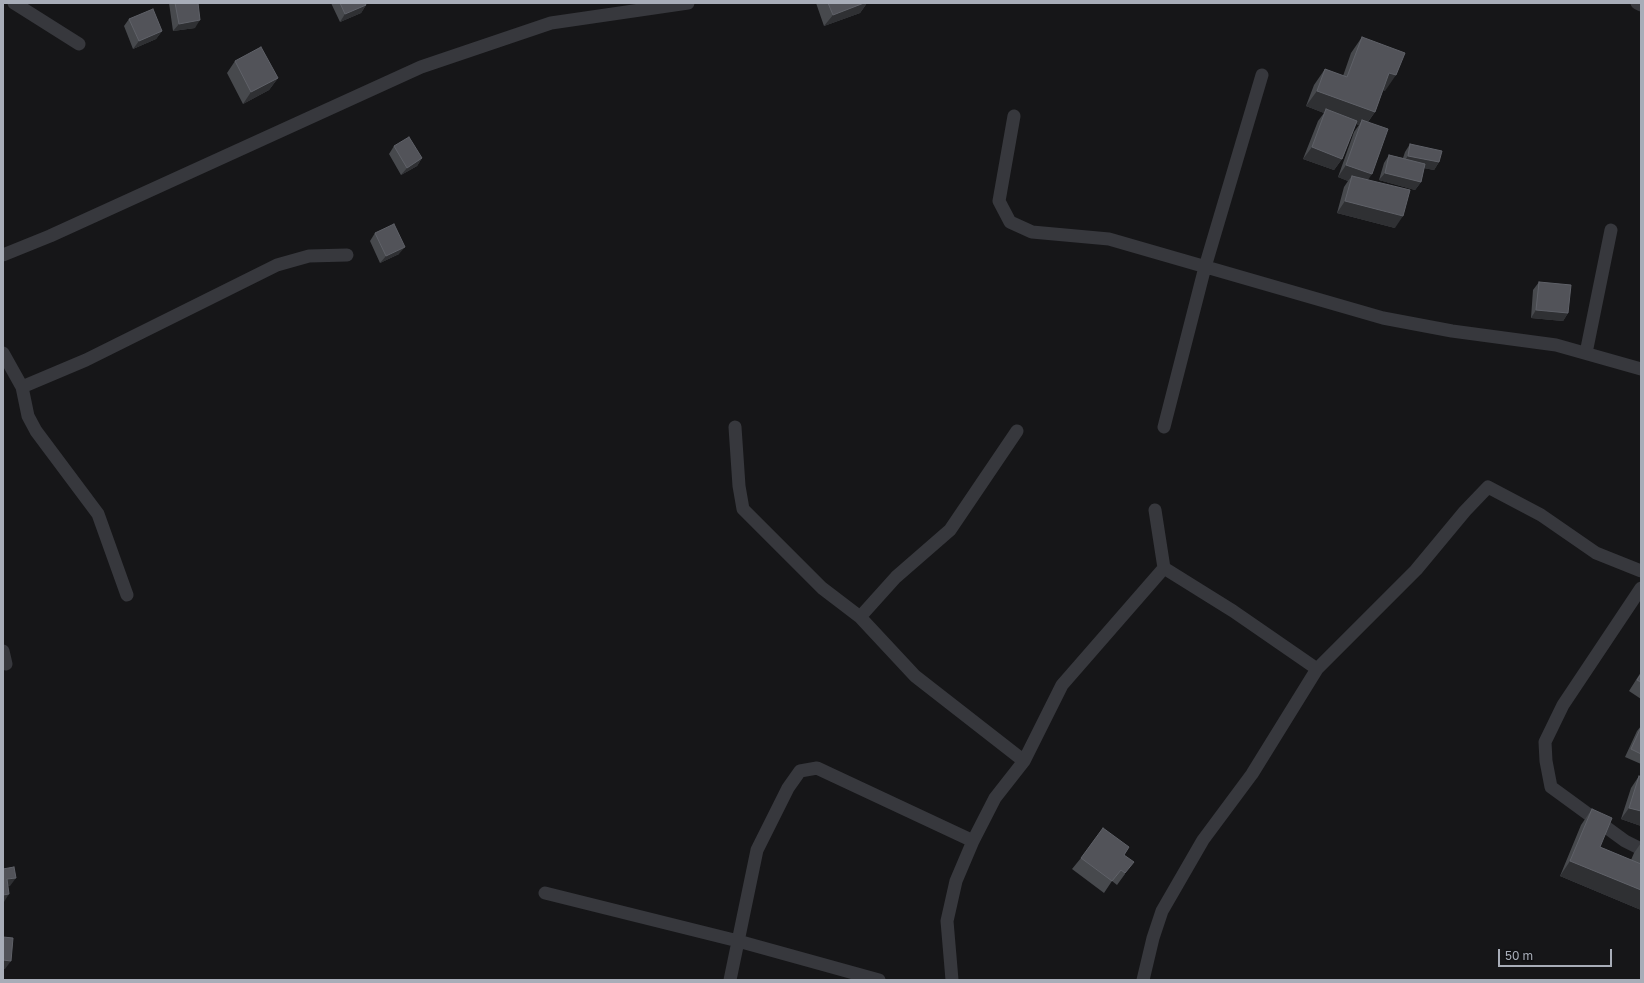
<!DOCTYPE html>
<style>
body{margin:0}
#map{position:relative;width:1644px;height:983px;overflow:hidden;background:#161618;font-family:"Golos Text",sans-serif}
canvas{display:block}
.frame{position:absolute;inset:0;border:4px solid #a8adb8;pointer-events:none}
.scale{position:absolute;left:1498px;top:949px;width:114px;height:18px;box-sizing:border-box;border:2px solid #a8adb8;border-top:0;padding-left:5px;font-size:12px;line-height:14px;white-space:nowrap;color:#a8adb8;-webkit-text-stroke:3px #111113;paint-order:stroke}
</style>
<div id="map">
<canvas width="1644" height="983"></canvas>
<div class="frame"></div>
<div class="scale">50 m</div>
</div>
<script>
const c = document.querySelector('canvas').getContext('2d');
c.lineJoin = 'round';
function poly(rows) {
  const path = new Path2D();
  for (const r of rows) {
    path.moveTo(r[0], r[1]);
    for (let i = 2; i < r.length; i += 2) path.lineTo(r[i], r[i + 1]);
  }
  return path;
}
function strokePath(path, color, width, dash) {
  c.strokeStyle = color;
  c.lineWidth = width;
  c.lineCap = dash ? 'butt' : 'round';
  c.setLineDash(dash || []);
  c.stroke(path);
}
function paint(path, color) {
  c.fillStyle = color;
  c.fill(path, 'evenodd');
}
strokePath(poly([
 [14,3,79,44],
 [1637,3,1641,5],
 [1014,116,999,201,1010,222,1032,232,1109,239,1383,318,1452,331,1556,345,1641,369],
 [3,255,50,236,421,67,551,23,688,3],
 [3,353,22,387,28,416,36,431,98,514,127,595],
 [1586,353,1611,230],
 [22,387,86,360,277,265,309,256,347,255],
 [735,427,739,486,743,509,822,588,860,617,915,676,1024,761],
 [1164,427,1205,267,1262,75],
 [1164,568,1233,611,1317,669],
 [1641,588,1563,705,1545,742,1546,761,1551,787,1625,841,1641,849],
 [860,617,896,577,950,530,1017,431],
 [3,651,6,664],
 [545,893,738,941,879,980],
 [730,980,757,850,788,788,800,771,817,768,973,841],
 [952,980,947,921,956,881,973,841,995,798,1024,761,1062,685,1164,568,1155,510],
 [1143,980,1153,938,1162,911,1203,840,1252,774,1317,669,1416,570,1465,511,1488,487,1541,515,1596,553,1641,571]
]), '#37383d', 13);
paint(poly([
 [169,3,198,3,195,28,173,31],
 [331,3,365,3,366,5,361,13,340,22],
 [816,3,867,3,860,13,824,26],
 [129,19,162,31,156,39,133,49,124,26],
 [1362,37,1385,91,1383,90,1375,112,1368,122,1368,180,1395,228,1337,213,1344,187,1348,181,1338,177,1354,132,1359,125,1356,124,1342,159,1334,170,1303,159,1318,121,1324,113,1306,106,1314,85,1325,69,1343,76,1351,53],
 [235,61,278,78,269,90,243,104,227,73],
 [1410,144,1439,162,1434,170,1424,168,1421,182,1415,190,1379,180,1384,163,1389,155,1403,158,1405,152],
 [394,146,422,158,417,166,401,175,389,154],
 [375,233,399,254,380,263,370,241],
 [1539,282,1568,313,1563,321,1531,318,1533,290],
 [1641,672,1641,699,1629,691],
 [1641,726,1641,764,1625,757,1637,731],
 [1639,776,1641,826,1621,819,1631,788],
 [1592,809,1600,847,1631,860,1634,853,1641,843,1641,910,1560,876,1581,825],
 [1124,855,1125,874,1117,885,1112,881,1104,893,1072,869,1081,858]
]), '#47494d');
paint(poly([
 [864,3,867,3,860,13,824,26,833,15],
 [366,5,361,13,340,22,345,14],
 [200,20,195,28,173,31,179,24],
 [162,31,156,39,133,49,139,41],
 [1389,73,1396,75,1385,91,1378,88],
 [278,78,269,90,243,104,251,92],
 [1317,91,1375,112,1364,127,1362,120,1359,125,1325,113,1326,109,1324,113,1306,106],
 [1312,147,1342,159,1334,170,1303,159],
 [1408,156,1439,162,1434,170,1402,164],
 [422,158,417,166,401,175,407,168],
 [1346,165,1372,174,1364,186,1352,176,1348,181,1338,177],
 [1385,173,1421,182,1415,190,1379,180],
 [1345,201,1403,216,1395,228,1337,213],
 [405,247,399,254,380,263,386,256],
 [1536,310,1568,313,1563,321,1531,318],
 [1629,808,1641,811,1641,826,1621,819],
 [1570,861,1641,890,1641,910,1560,876],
 [16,878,10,886,3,887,7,879],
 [9,894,4,902,3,902,3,895],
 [3,960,11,961,5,969,3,969]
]), '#2f3033');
const building = poly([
 [175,3,198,3,200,20,179,24,175,3],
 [340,3,365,3,366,5,345,14,340,3],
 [828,3,864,3,833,15,828,3],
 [153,9,162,31,139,41,129,19,153,9],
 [1362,37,1405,53,1396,75,1389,73,1375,112,1317,91,1325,69,1347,77,1362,37],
 [261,47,278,78,251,92,235,61,261,47],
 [1326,109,1357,121,1342,159,1312,147,1326,109],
 [1362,120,1388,129,1372,174,1346,165,1362,120],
 [409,137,422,158,407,168,394,146,409,137],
 [1410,144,1442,151,1439,162,1408,156,1410,144],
 [1389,155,1425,164,1421,182,1385,173,1389,155],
 [1352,176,1410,190,1403,216,1345,201,1352,176],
 [394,224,405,247,386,256,375,233,394,224],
 [1539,282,1571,285,1568,313,1536,310,1539,282],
 [1641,674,1641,682,1637,680,1641,674],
 [1641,727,1641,754,1631,749,1641,727],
 [1639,776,1641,777,1641,811,1629,808,1639,776],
 [1592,809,1612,818,1600,847,1641,864,1641,890,1570,861,1592,809],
 [1103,828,1129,847,1124,855,1134,862,1125,873,1121,870,1112,881,1081,858,1103,828],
 [14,867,16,878,7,879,9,894,3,895,3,869,14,867],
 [3,937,13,938,11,961,3,960,3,937]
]);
paint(building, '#525359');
strokePath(building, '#5f6168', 1);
</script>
